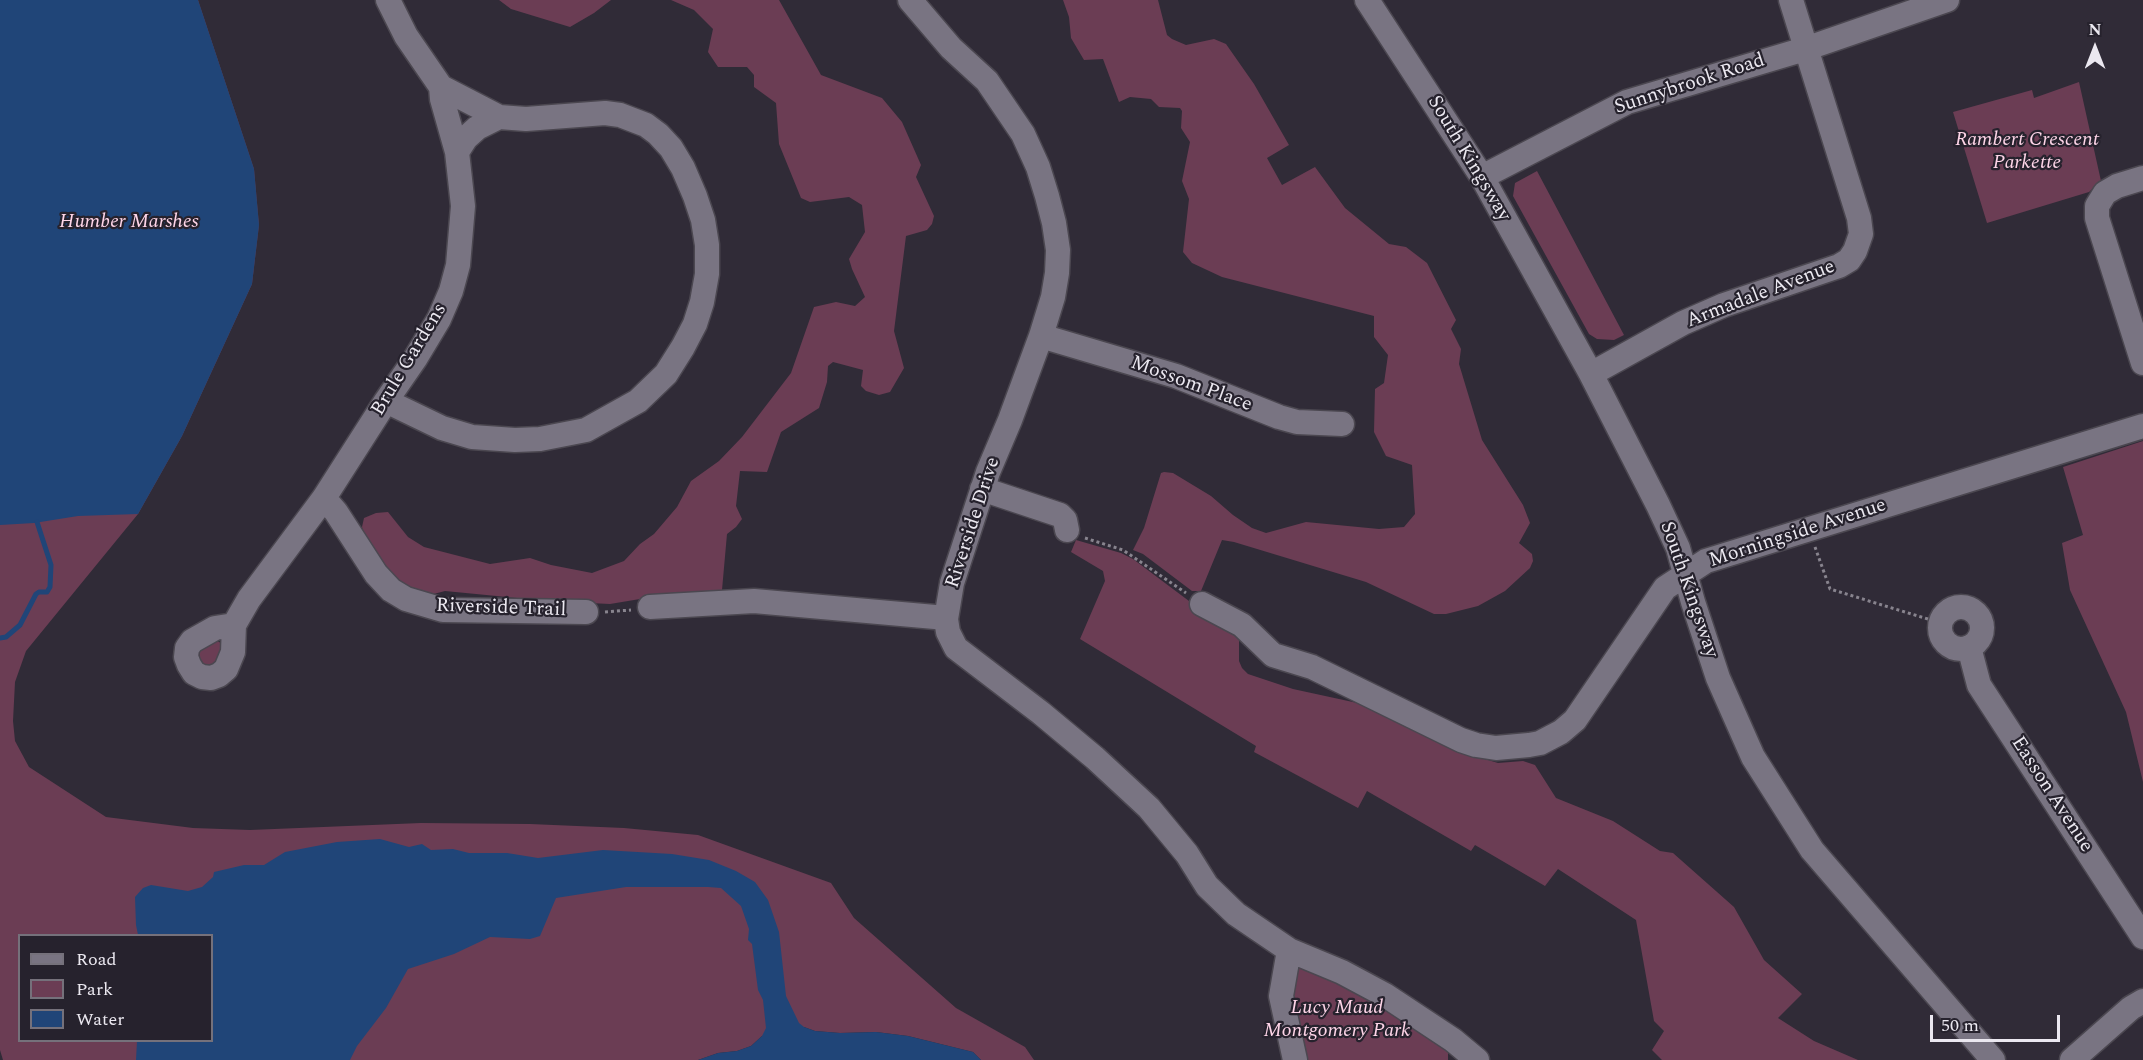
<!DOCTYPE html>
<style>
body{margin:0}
#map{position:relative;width:2143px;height:1060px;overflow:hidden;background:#302b37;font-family:Spectral,serif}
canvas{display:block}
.legend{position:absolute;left:18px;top:934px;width:195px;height:108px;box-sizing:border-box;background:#26222d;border:2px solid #75717b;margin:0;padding:8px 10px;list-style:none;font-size:18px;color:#ebe8f0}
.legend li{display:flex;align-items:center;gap:12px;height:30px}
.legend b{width:30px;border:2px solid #75717b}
.north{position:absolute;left:2065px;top:18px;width:60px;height:60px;-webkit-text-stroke:4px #26222d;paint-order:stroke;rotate:0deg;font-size:16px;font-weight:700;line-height:24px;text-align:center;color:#ebe8f0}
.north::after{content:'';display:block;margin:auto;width:21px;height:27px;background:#ebe8f0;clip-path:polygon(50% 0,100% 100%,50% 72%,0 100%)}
.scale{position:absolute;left:1930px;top:1015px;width:130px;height:27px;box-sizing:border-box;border:3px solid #ebe8f0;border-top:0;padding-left:8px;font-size:18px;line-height:21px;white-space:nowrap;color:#ebe8f0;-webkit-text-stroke:4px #26222d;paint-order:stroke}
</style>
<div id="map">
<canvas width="2143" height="1060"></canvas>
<ul class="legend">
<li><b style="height:8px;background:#797482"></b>Road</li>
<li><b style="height:16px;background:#6b3d54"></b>Park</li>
<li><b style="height:16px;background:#204578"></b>Water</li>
</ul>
<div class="north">N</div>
<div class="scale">50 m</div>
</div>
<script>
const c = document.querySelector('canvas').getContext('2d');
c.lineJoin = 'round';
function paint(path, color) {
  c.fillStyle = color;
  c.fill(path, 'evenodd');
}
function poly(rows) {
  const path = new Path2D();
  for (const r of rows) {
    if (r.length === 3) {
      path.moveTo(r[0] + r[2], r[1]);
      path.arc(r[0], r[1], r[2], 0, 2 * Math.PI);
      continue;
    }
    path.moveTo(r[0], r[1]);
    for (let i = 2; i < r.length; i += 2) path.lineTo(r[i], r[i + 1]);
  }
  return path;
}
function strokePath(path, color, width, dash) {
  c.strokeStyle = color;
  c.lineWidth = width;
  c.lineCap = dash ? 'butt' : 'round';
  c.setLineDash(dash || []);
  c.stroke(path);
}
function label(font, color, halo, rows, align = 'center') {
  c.font = font + ' Spectral,serif';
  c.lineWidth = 4.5;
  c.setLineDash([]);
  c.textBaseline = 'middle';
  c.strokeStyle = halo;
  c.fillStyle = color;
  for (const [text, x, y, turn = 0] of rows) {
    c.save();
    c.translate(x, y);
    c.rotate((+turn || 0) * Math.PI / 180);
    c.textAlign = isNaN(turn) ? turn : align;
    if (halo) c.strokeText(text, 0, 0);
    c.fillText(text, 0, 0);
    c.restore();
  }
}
paint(poly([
 [0,0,198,0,254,169,259,225,252,284,182,436,138,514,26,651,15,682,13,721,15,741,29,767,106,817,193,828,250,830,421,823,530,824,624,828,698,835,831,883,854,918,956,1008,1025,1047,1034,1060,981,1060,973,1052,908,1036,876,1032,840,1033,815,1031,804,1027,762,1036,751,1046,737,1051,718,1053,698,1060,3,1060,0,1050],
 [20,936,212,936,212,1040,20,1040],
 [499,0,611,0,594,13,570,27,511,9],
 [671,0,779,0,821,75,882,98,902,122,921,165,916,177,934,216,932,224,927,230,906,236,894,331,904,368,890,392,879,395,866,391,861,386,863,370,833,362,828,366,827,382,819,408,781,432,767,472,740,471,736,506,742,519,736,527,727,534,722,590,664,595,610,604,548,601,445,591,430,595,393,583,368,552,362,527,364,518,376,513,388,512,408,537,424,547,490,564,530,558,551,565,592,573,624,561,640,544,654,534,677,507,691,481,719,461,742,437,791,373,814,307,836,302,855,306,865,297,852,269,849,259,865,232,862,205,849,197,810,202,801,198,779,144,776,103,754,87,754,75,747,67,718,67,708,52,713,29,694,10],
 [1063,0,1158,0,1167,35,1172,39,1186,45,1214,39,1226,44,1254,84,1289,145,1267,158,1282,185,1315,167,1345,208,1389,244,1406,247,1427,263,1456,320,1451,329,1461,349,1459,364,1482,440,1523,505,1530,523,1519,543,1532,554,1533,561,1530,568,1505,591,1478,606,1446,614,1434,614,1366,582,1234,542,1222,540,1201,591,1192,591,1143,554,1133,550,1144,528,1161,473,1164,472,1173,473,1211,496,1233,515,1252,528,1266,533,1306,522,1379,529,1404,527,1415,514,1412,465,1386,456,1374,432,1375,389,1384,383,1388,355,1374,337,1374,316,1222,277,1192,263,1183,252,1189,199,1182,181,1190,142,1181,128,1182,111,1180,108,1159,107,1151,99,1130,97,1119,102,1103,59,1084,60,1071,38,1069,17],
 [2079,82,2101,181,2089,192,1987,223,1953,112,2032,90,2034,98],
 [1537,171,1624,335,1614,340,1597,339,1589,334,1513,196,1515,183],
 [2143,441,2143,782,2126,712,2070,590,2062,543,2083,535,2063,467],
 [1076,540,1121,553,1133,559,1189,601,1225,625,1237,634,1239,640,1239,661,1242,668,1248,674,1293,689,1362,704,1468,754,1498,763,1523,761,1535,765,1556,798,1613,821,1660,851,1673,853,1734,907,1764,960,1802,994,1778,1018,1814,1041,1858,1060,1662,1060,1652,1050,1664,1031,1654,1021,1636,920,1558,869,1545,886,1475,845,1471,851,1367,791,1358,808,1254,752,1256,746,1080,639,1105,581,1103,571,1071,552],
 [215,640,223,644,226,651,212,668,200,662,199,652,200,648],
 [1301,966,1354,985,1448,1050,1448,1060,1305,1060,1289,974]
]), '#6b3d54');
paint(poly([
 [0,0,198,0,254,169,259,225,252,284,182,436,138,514,78,516,34,523,0,525],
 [380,839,409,847,422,844,431,850,453,849,469,853,507,853,538,858,603,850,672,854,709,860,736,871,755,882,768,900,779,932,786,996,799,1023,804,1027,815,1031,840,1033,876,1032,908,1036,973,1052,981,1060,698,1060,718,1053,737,1051,751,1046,762,1036,766,1028,763,1000,758,990,752,944,748,940,749,929,741,906,721,888,708,887,626,887,556,898,540,936,530,939,490,937,454,954,408,969,386,1008,357,1046,350,1060,136,1060,137,1041,212,1040,212,936,138,935,136,925,135,897,143,888,151,885,188,891,202,887,213,877,214,872,244,865,264,865,285,852,337,842]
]), '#204578');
strokePath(poly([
 [0,638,6,637,20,625,36,594,39,592,47,592,50,587,51,565,37,522]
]), '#204578', 5);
const minor = poly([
 [910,0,951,48,987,81,1023,134,1038,167,1047,196,1054,223,1058,250,1057,273,1053,297,1041,336,1010,420,988,472,952,583,946,619,948,632,956,648,1041,713,1095,758,1149,808,1187,854,1207,886,1236,914,1289,950,1342,972,1385,995,1453,1040,1477,1060],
 [1367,0,1482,177,1591,374,1658,505,1678,548,1693,602,1718,678,1753,757,1812,850,1993,1060],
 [457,152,466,138,477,128,499,117],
 [1482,177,1627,102,1805,49,1947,0],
 [2143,178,2117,186,2105,193,2097,206,2097,218,2143,363],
 [1041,336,1176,376,1279,417,1297,422,1342,424],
 [1591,374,1683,323,1724,305,1839,266,1849,260,1855,251,1861,234,1859,218,1791,0],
 [386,401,442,428,472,437,515,440,540,439,586,430,638,401,666,374,683,347,695,324,702,302,707,274,707,245,703,220,695,196,683,168,671,148,658,134,646,125,620,115,605,113,526,119,499,117,441,87],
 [982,489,1060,515,1065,520,1067,530],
 [324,498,336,512,376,574,391,590,406,599,443,610,586,612],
 [1202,604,1242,625,1273,655,1312,667,1461,740,1476,745,1496,748,1529,745,1540,743,1561,732,1575,720,1665,588,1706,561,2143,426],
 [650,607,754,601,935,617,946,619],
 [1961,628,21],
 [234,625,249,599,324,498,386,401,415,359,439,319,451,291,458,265,463,206,457,152,442,99,441,87,406,36,388,0],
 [234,625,233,652,226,669,219,675,211,678,202,677,194,673,189,665,186,657,187,648,192,641,215,628,234,625],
 [1969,647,1979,685,2143,937],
 [1289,950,1281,996,1295,1060],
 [2072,1060,2131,1008,2143,1001]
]);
strokePath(minor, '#4b4750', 27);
strokePath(poly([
 [1085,538,1123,550,1186,593],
 [1815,547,1830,589,1931,620,1941,621],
 [605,612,631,610]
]), '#88848e', 3, [3, 3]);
strokePath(minor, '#797482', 24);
label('20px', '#ebe8f0', '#26222d', [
 ["Sunnybrook Road",1690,85,-18],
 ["South Kingsway",1468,159,59],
 ["Armadale Avenue",1761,295,-21],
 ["Brule Gardens",410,360,-59],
 ["Mossom Place",1191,385,20],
 ["Riverside Drive",974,523,-72],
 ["Morningside Avenue",1798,534,-18],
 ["South Kingsway",1688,590,71],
 ["Riverside Trail",501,609,2],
 ["Easson Avenue",2051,795,57]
]);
label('italic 20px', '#fed5e8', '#26222d', [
 ["Rambert Crescent",2027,141],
 ["Parkette",2027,164],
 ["Humber Marshes",129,223],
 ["Lucy Maud",1337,1009],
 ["Montgomery Park",1337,1032]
]);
</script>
